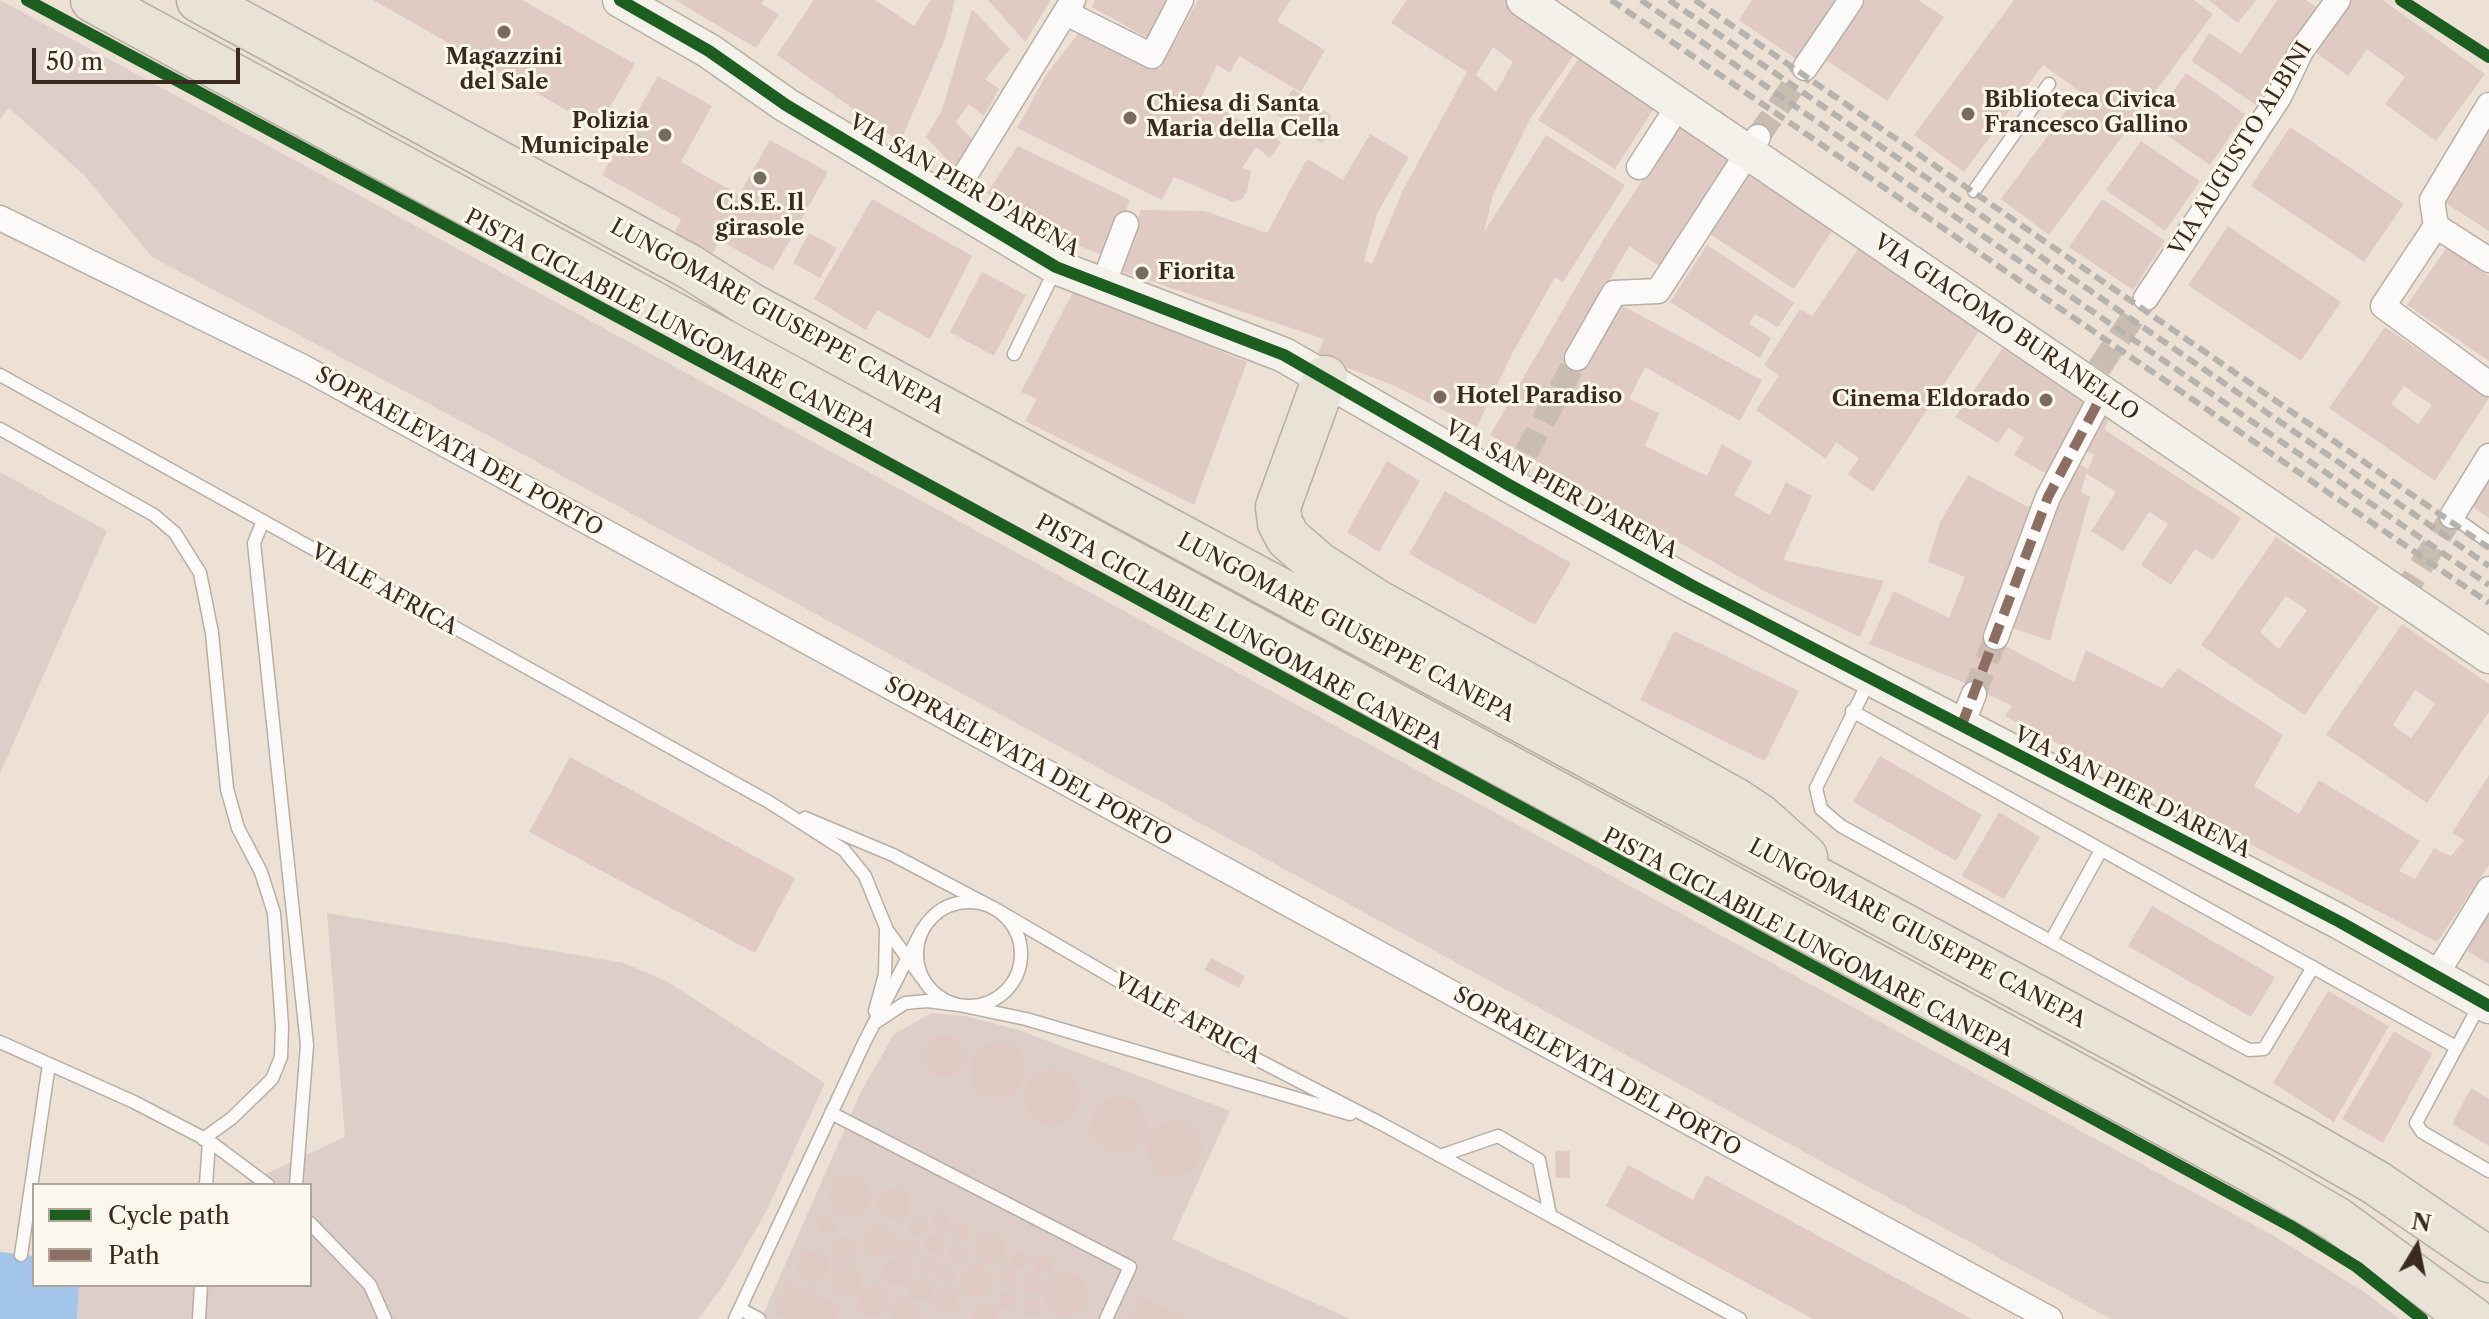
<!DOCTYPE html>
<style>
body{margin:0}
#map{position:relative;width:2489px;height:1319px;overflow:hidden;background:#ece1d4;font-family:"Libre Caslon Text",serif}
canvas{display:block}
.legend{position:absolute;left:32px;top:1183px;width:280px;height:104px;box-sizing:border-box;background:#fbf7ec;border:2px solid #aea59a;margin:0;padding:10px 14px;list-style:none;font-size:24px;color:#3b2a1e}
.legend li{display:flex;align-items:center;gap:16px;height:40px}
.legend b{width:40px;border:2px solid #aea59a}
.north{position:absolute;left:2377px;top:1207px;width:80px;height:80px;-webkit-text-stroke:6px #fbf7ec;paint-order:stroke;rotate:10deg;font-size:22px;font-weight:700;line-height:32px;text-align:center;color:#3b2a1e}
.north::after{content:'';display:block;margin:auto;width:28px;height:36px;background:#3b2a1e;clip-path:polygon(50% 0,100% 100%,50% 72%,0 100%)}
.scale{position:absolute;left:32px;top:48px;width:208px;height:36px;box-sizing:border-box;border:4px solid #3b2a1e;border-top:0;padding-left:10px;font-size:24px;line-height:28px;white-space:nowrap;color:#3b2a1e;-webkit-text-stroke:6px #fbf7ec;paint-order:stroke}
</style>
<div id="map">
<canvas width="2489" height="1319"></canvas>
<ul class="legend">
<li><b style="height:10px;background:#1b5e20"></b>Cycle path</li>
<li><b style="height:10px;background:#8d6e63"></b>Path</li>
</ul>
<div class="north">N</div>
<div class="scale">50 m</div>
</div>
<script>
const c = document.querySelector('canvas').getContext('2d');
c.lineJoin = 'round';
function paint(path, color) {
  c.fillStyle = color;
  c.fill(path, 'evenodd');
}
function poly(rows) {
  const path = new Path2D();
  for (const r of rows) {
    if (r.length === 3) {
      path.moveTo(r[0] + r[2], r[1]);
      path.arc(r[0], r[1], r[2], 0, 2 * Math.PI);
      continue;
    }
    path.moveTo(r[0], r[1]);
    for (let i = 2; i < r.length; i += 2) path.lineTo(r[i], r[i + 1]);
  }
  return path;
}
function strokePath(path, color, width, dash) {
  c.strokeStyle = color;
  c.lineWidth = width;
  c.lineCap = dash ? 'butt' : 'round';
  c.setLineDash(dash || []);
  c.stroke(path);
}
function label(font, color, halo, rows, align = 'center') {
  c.font = font + ' "Libre Caslon Text",serif';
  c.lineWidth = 6;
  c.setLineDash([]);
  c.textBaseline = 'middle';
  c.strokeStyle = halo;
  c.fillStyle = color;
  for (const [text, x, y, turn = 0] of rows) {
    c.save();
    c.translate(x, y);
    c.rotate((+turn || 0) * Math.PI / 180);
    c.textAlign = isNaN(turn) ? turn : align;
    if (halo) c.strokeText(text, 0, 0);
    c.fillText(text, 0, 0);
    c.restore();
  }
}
paint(poly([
 [0,0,2274,1236,2364,1292,2400,1319,2111,1319,478,430,152,257,85,176,9,108,0,119],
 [0,472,107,531,0,774],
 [327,913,624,963,666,981,825,1083,766,1212,721,1289,698,1319,77,1319,79,1285,310,1285,310,1185,242,1185,345,1137],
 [932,1013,965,1016,1019,1030,1230,1111,1172,1239,1350,1319,761,1319,862,1090,894,1034]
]), '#dececa');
paint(poly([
 [0,1252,34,1256,34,1285,79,1285,77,1319,0,1319]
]), '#a4c5ea');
paint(poly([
 [373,0,522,0,635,64,598,128],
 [675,0,764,0,761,4,779,14,756,48],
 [814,0,875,0,914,26,931,0,955,0,945,39,900,142,777,55],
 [988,0,1051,0,1025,42],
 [1095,0,1176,0,1151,40,1092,7],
 [1198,0,1290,0,1277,21,1325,50,1301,92,1239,56,1230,73,1217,65,1202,96,1264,136,1266,131,1281,142,1270,158,1256,147,1242,168,1251,171,1247,192,1242,199,1233,202,1174,177,1162,200,1017,128,1048,72,1079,33,1160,69],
 [1407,0,1508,0,1578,49,1530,119,1493,195,1484,232,1546,135,1625,185,1563,282,1555,277,1511,356,1477,427,1395,386,1317,356,1324,339,1117,270,1141,210,1205,211,1267,233,1307,159,1343,180,1370,134,1409,157,1377,214,1364,261,1372,264,1403,190,1467,72,1391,23],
 [1493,47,1513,62,1496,92,1476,75],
 [1752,0,1840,0,1799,61,1739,20],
 [1866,0,1918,0,1944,17,1887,101,1826,60],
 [2014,0,2194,0,2213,14,2049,235,2001,199,2080,92,2043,65,1964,172,1914,135],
 [2208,0,2256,0,2238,23],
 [2277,0,2306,0,2320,9,2256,105,2191,61,2209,33,2241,54],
 [2347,0,2383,0,2485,74,2436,141,2385,104,2405,77,2367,49,2348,76,2311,49],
 [972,9,1010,49,985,79,999,89,984,116,969,104,956,122,973,140,955,168,926,137,942,110],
 [1582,53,1658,102,1615,169,1538,120],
 [2186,73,2245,114,2210,165,2150,124],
 [658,76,712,106,681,162,739,195,770,140,828,172,773,270,719,240,713,253,675,233,681,219,602,175],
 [1293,89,1331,115,1328,138,1321,143,1275,114],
 [1682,120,1737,156,1661,267,1629,246,1568,354,1589,365,1619,304,1762,380,1740,421,1645,367,1629,399,1659,413,1645,446,1707,476,1722,444,1752,462,1734,495,1770,515,1786,482,1812,496,1783,560,1884,581,1860,637,1768,593,1490,435,1608,232],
 [2290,127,2404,204,2364,262,2251,186],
 [2489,132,2489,231,2444,202],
 [2141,141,2200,181,2165,231,2106,190],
 [1018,146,1130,200,1107,257,1039,230,987,193],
 [1750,170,1835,226,1794,289,1708,233],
 [872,199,972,256,930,339,877,310,866,330,814,299],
 [2102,199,2165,241,2133,290,2069,247],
 [2228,226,2341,302,2301,361,2188,285],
 [809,233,837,248,820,278,793,263],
 [1707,245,1794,303,1778,327,1755,314,1749,324,1771,338,1760,358,1670,302],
 [1860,246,1981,328,1873,492,1848,474,1859,458,1836,442,1826,459,1756,410,1779,376,1764,365,1800,309,1812,316],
 [2447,247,2489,276,2489,361,2407,305],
 [982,272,1026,295,994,356,950,332],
 [1074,290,1247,362,1194,505,1025,421,1037,399,1021,392],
 [2385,327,2489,398,2435,481,2329,408],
 [2404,386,2432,405,2418,424,2391,404],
 [2003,348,2091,407,2050,476,2014,455,2024,438,2009,428,1998,443,1955,417],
 [2100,412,2109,418,2105,430,2241,518,2213,560,2195,549,2171,585,2141,565,2168,524,2149,512,2123,551,2091,531,2116,492,2086,473,2081,492,2090,497,2050,641,2010,627,2073,461,2088,469,2094,455,2082,448],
 [1387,461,1420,481,1379,552,1347,532],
 [2489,474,2489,518,2469,504],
 [1968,475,2038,512,1988,637,2074,682,2086,650,2162,688,2178,668,2283,735,2254,786,2299,814,2319,780,2420,841,2399,871,2415,879,2434,848,2451,856,2464,840,2452,833,2489,775,2489,865,2437,942,2005,716,2012,706,1960,681,1869,644,1894,591,1949,618,1965,577,1928,562,1940,522],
 [1445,491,1571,563,1535,625,1409,554],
 [2276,537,2379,607,2305,715,2201,645],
 [2286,596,2307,610,2279,649,2260,632],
 [2402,624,2489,684,2489,712,2427,803,2326,735],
 [2415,690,2435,704,2411,738,2393,725],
 [1674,631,1799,691,1765,761,1640,700],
 [1880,756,1982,815,1956,861,1853,802],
 [570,757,795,878,755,953,529,832],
 [1999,812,2040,837,2004,899,1962,876],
 [2152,906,2275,977,2251,1017,2128,946],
 [2489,913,2489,964,2467,951],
 [1211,958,1245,976,1239,988,1204,970],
 [2328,991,2389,1026,2334,1122,2273,1083],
 [2394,1031,2432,1054,2383,1143,2342,1119],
 [944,1056,21],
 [998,1070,28],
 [1052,1097,28],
 [2471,1088,2489,1099,2489,1146,2452,1124],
 [1119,1125,28],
 [1174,1149,28],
 [1555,1151,1570,1151,1570,1178,1556,1178],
 [1628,1165,1693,1200,1706,1175,1972,1319,1813,1319,1606,1206],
 [850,1196,21],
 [893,1204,16],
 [941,1222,9],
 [826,1225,9],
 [918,1227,9],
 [961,1231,9],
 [880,1241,16],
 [991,1248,16],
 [934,1244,9],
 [845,1249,13],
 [908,1250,9],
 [958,1254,9],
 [1019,1260,9],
 [813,1267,16],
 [1043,1265,9],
 [927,1265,9],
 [896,1273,13],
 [846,1280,16],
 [976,1281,16],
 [946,1275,9],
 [1007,1278,9],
 [1066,1294,22],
 [1032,1284,9],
 [921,1289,12],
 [788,1283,842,1306,836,1319,786,1319,774,1314],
 [874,1301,16],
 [946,1300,12],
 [1008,1300,9],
 [1142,1297,1191,1319,1132,1319],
 [903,1299,919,1307,920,1319,890,1319,891,1307],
 [1032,1308,9],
 [982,1302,996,1307,998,1319,972,1319,972,1311]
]), '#e0cbc4');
strokePath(poly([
 [1758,137,1805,68],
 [2099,368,2146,298],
 [1509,485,1577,358],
 [2402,597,2452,516],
 [1974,694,1996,637]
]), '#c9bcb0', 24, [24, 12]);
const lane = poly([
 [1974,191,2049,84],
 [1014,354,1055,270],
 [0,375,769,802,844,850,865,876,887,930,922,978],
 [0,429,154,515,175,533,200,573,212,633,227,789,238,828,261,872,274,913,282,1026,281,1057,272,1079,232,1118,203,1139],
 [2452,516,2489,542],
 [263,521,254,543,307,1045,296,1185],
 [1869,681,1816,788,1821,809,1841,826,2249,1050,2264,1049,2313,967],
 [1852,711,2456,1047],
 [805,818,893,855,997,910,1225,1043,1380,1123,1740,1319],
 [969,954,52],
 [2051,941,2100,852],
 [2480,1004,2416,1123,2422,1132,2489,1171],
 [875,1011,885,974,886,931],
 [876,1022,905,1003,927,1001,959,1005,1026,1019,1350,1114],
 [0,1042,134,1102,209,1141,268,1185],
 [831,1113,1130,1267,1106,1319],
 [1440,1156,1498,1136,1539,1160,1550,1215],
 [206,1185,209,1141],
 [310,1223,370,1285,385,1319],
 [21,1255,49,1064],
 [742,1310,759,1319],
 [199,1319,201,1285],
 [735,1319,865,1041,922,930]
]);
const street = poly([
 [1066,13,1152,56,1181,0],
 [1805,68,1851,0],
 [1639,167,1679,105],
 [948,203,1073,0],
 [0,218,303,367,2050,1319],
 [2436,226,2432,200,2489,105],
 [2489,260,2436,226,2383,306,2489,384],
 [1103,285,1126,224],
 [2146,298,2279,97,2301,51,2338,0],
 [1577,358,1614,293,1658,291,1758,137],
 [2452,516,2489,456],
 [1996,637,2048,497,2103,393],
 [1961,727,1974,694],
 [2436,975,2489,889]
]);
const secondary = poly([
 [620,0,709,51,786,105,1056,267,1284,355,1509,485,1693,586,2340,922,2489,1006],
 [1524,0,2489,656]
]);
const highway = poly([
 [93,0,2262,1176,2336,1219,2472,1319],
 [199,0,690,267,750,305,2300,1139,2375,1182,2489,1260],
 [1325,378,1278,507,1280,523,1288,538,1318,564,1375,601,1735,800,1759,816,1805,857]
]);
strokePath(lane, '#b7afa6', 15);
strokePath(street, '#b7afa6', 27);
strokePath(secondary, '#b7afa6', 37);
strokePath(highway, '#b7afa6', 47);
strokePath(lane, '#fcfaf9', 12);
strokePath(street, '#fcfaf9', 24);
strokePath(secondary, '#f4f0ea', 34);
strokePath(highway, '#e9e2d6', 44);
strokePath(poly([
 [1611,0,2489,603],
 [1641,0,2489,585],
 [1669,0,2489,566],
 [1695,0,2489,548]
]), '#b6b3af', 6, [12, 6]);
strokePath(poly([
 [1961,727,2048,497,2103,393]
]), '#8d6e63', 10, [20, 10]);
strokePath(poly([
 [27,0,754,390,2294,1228,2357,1267,2422,1319],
 [620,0,709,51,786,105,1056,267,1284,355,1509,485,1693,586,2340,922,2489,1006],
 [2401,0,2489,57]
]), '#1b5e20', 12);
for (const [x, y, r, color] of [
 [504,32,8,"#796a5e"],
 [1968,114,8,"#796a5e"],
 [1130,118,8,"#796a5e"],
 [665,135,8,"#796a5e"],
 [760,178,8,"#796a5e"],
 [1142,273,8,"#796a5e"],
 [1440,397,8,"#796a5e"],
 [2046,400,8,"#796a5e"]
]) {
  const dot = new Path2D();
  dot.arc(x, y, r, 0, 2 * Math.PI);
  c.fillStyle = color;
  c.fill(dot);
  strokePath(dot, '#fbf7ec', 3);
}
label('bold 22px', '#3b2a1e', '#fbf7ec', [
 ["Magazzini",504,58,"center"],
 ["del Sale",504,83,"center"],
 ["Biblioteca Civica",1984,101],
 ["Francesco Gallino",1984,126],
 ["Chiesa di Santa",1146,105],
 ["Maria della Cella",1146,130],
 ["Polizia",649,122,"right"],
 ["Municipale",649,147,"right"],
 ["C.S.E. Il",760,204,"center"],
 ["girasole",760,229,"center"],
 ["Fiorita",1158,273],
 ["Hotel Paradiso",1456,397],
 ["Cinema Eldorado",2030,400,"right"]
], 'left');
label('22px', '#3b2a1e', '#fbf7ec', [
 ["VIA AUGUSTO ALBINI",2241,149,-58],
 ["VIA SAN PIER D'ARENA",964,186,30],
 ["LUNGOMARE GIUSEPPE CANEPA",777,317,29],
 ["PISTA CICLABILE LUNGOMARE CANEPA",670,324,28],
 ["VIA GIACOMO BURANELLO",2006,328,34],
 ["SOPRAELEVATA DEL PORTO",459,452,29],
 ["VIA SAN PIER D'ARENA",1561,490,29],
 ["VIALE AFRICA",384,590,29],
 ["LUNGOMARE GIUSEPPE CANEPA",1346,628,28],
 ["PISTA CICLABILE LUNGOMARE CANEPA",1239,633,29],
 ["SOPRAELEVATA DEL PORTO",1028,762,29],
 ["VIA SAN PIER D'ARENA",2132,793,27],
 ["LUNGOMARE GIUSEPPE CANEPA",1917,934,28],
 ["PISTA CICLABILE LUNGOMARE CANEPA",1808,943,28],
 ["VIALE AFRICA",1187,1019,29],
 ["SOPRAELEVATA DEL PORTO",1597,1072,29]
]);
</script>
